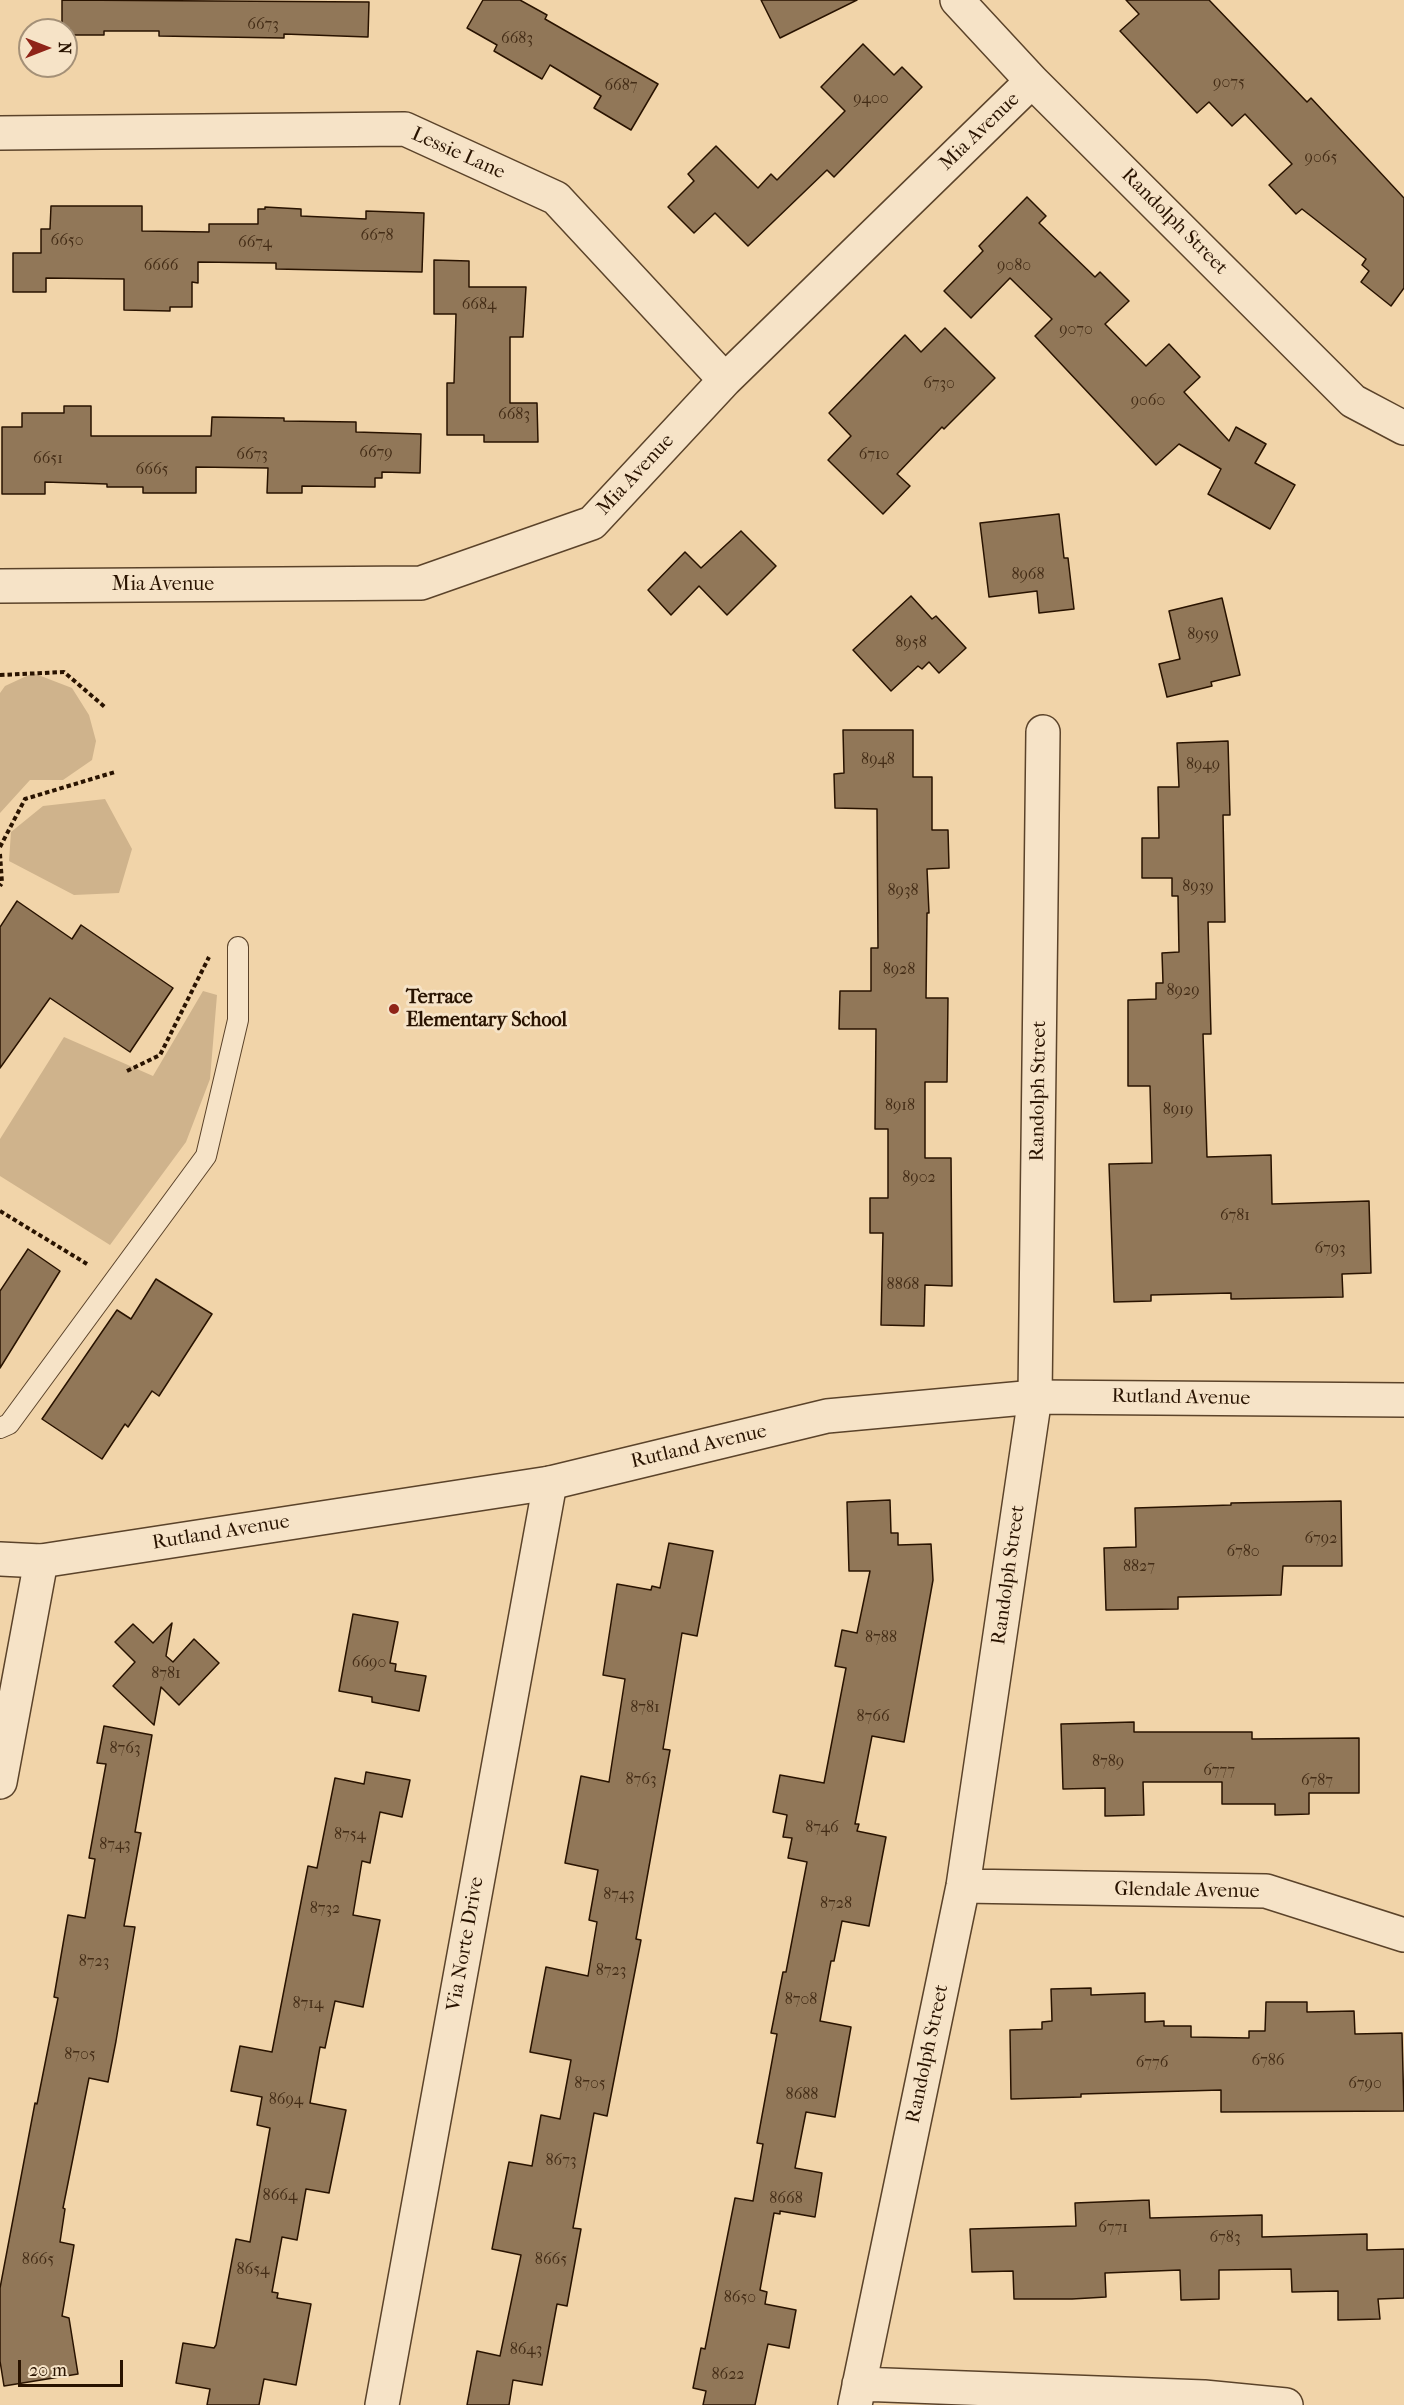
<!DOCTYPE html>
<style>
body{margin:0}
#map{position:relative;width:1404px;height:2405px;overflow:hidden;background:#f1d4a9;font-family:"IM FELL French Canon",serif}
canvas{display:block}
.north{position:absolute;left:18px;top:18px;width:60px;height:60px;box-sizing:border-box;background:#f6e3c7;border:2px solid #a49077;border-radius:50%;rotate:90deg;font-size:16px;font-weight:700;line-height:24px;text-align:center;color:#291300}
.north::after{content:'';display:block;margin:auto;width:21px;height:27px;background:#8f2418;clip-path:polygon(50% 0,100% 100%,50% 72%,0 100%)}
.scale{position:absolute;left:18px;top:2360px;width:105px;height:27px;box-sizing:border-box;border:3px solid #291300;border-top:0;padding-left:8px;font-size:18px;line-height:21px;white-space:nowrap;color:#291300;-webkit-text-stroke:4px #f6e3c7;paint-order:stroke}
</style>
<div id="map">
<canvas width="1404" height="2405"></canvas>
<div class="north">N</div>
<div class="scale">20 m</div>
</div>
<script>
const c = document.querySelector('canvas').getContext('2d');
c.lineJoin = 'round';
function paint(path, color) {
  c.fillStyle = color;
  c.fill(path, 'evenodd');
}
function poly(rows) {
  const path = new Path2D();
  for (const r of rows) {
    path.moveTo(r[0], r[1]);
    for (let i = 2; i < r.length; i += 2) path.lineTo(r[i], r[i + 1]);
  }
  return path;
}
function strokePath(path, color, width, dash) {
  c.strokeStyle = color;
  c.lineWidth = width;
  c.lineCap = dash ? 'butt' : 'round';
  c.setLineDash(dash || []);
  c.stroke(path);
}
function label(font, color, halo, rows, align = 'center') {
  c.font = font + ' "IM FELL French Canon",serif';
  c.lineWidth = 6;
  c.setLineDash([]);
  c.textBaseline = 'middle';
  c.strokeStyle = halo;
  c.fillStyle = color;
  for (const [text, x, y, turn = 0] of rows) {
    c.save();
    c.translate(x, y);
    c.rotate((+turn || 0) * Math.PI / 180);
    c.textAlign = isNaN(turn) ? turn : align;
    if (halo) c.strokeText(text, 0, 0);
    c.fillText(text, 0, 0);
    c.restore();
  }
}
paint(poly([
 [33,673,72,688,89,715,96,741,92,760,63,780,30,780,0,813,0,693,5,686],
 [105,799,132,849,119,893,74,895,9,861,11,832,43,806],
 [203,991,217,995,210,1079,186,1142,110,1245,0,1176,0,1139,64,1037,153,1076]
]), '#cfb38c');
const building = poly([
 [62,0,369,2,368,37,284,34,284,38,159,36,159,31,104,31,104,35,70,35,70,29,62,29,62,0],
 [483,0,520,0,547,15,545,19,658,84,631,130,594,108,601,96,550,65,542,79,494,51,497,45,467,28,483,0],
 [761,0,857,0,780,38,761,0],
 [1126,0,1209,0,1307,102,1311,98,1404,198,1404,288,1391,306,1361,282,1369,271,1362,265,1366,259,1302,209,1296,214,1269,185,1292,164,1245,114,1232,126,1209,102,1197,113,1120,31,1139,14,1126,0],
 [863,44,894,75,902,67,922,87,834,177,827,170,748,246,715,213,694,233,668,207,694,181,688,174,716,146,758,188,771,174,777,180,845,111,821,87,863,44],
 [1027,197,1046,216,1039,223,1095,277,1100,272,1129,301,1105,324,1146,366,1169,344,1200,377,1184,392,1229,441,1236,427,1266,444,1255,463,1295,485,1270,529,1208,494,1221,469,1179,444,1156,465,1035,336,1052,319,1010,278,971,318,944,291,983,251,979,246,1027,197],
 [51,206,142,206,142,231,209,232,209,224,258,224,258,209,265,209,265,207,301,209,301,216,366,219,366,211,424,213,422,272,276,269,276,263,198,262,198,283,192,282,192,307,170,307,170,311,124,310,124,279,46,278,46,292,13,292,13,253,41,253,41,229,50,229,51,206],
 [434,260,469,261,469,287,526,287,523,337,510,337,510,403,537,403,538,442,484,442,484,435,447,435,447,383,454,383,456,314,434,314,434,260],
 [945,328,995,378,944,429,942,427,897,474,910,486,883,514,828,460,851,436,829,413,905,335,921,352,945,328],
 [64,406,91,406,91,436,211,436,212,417,284,418,284,421,356,422,356,432,421,434,420,473,382,472,382,478,375,478,375,487,302,486,302,493,267,493,268,468,196,467,196,493,143,493,143,487,107,487,107,484,45,482,45,494,2,494,2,427,22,427,22,413,64,413,64,406],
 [1059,514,1064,558,1068,558,1074,609,1039,613,1037,591,989,597,980,523,1059,514],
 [741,531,776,566,727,615,699,586,671,615,648,590,685,552,701,568,741,531],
 [911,596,932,619,936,616,966,648,939,673,929,662,922,669,918,666,891,691,853,650,911,596],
 [1222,598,1240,675,1211,682,1212,686,1167,697,1159,664,1180,659,1169,611,1222,598],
 [843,730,913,730,913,777,932,777,932,830,948,830,949,868,927,869,929,913,927,913,926,998,948,998,947,1082,925,1082,925,1158,951,1158,952,1286,925,1285,924,1326,881,1325,883,1233,870,1233,870,1198,888,1198,888,1129,875,1129,876,1029,839,1029,840,991,871,991,871,948,878,948,877,809,835,808,834,774,844,773,843,730],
 [1228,741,1230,815,1223,815,1225,922,1208,922,1211,1034,1203,1034,1207,1157,1271,1155,1272,1204,1369,1201,1371,1273,1342,1274,1343,1297,1231,1299,1231,1293,1151,1295,1151,1301,1114,1302,1109,1164,1152,1163,1150,1086,1128,1086,1128,1000,1156,999,1156,983,1163,983,1162,953,1179,952,1178,896,1172,896,1172,878,1142,878,1142,838,1159,838,1158,787,1179,787,1177,743,1228,741],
 [17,901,72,939,81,925,173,988,130,1052,50,998,0,1068,0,927,17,901],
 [28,1249,60,1271,0,1368,0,1291,28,1249],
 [156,1279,212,1314,159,1396,152,1391,128,1427,125,1424,102,1459,42,1419,117,1310,131,1319,156,1279],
 [890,1500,891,1533,898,1533,898,1545,931,1544,933,1580,904,1742,872,1736,855,1824,859,1824,857,1831,886,1837,869,1926,842,1921,834,1961,831,1961,820,2021,851,2027,835,2117,806,2112,795,2168,822,2173,815,2217,780,2211,780,2214,774,2213,760,2290,767,2292,765,2304,796,2310,789,2348,768,2344,755,2405,703,2405,706,2391,693,2388,701,2348,705,2349,735,2198,753,2201,763,2144,757,2143,777,2034,771,2033,783,1972,786,1972,807,1862,788,1858,792,1838,783,1837,787,1815,773,1812,780,1775,824,1783,846,1668,835,1666,842,1630,857,1633,870,1571,849,1571,847,1502,890,1500],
 [1341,1501,1342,1566,1283,1566,1281,1595,1178,1597,1178,1609,1106,1610,1104,1548,1136,1547,1135,1508,1231,1505,1231,1503,1341,1501],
 [669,1543,713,1551,697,1636,682,1633,663,1749,670,1750,636,1939,641,1940,607,2116,594,2113,573,2228,581,2229,567,2306,557,2304,542,2385,513,2380,509,2405,467,2405,477,2351,500,2356,521,2255,492,2249,509,2162,532,2166,541,2115,560,2119,571,2060,530,2052,546,1967,588,1976,597,1922,589,1920,598,1870,565,1863,581,1776,609,1782,625,1679,603,1675,617,1584,651,1590,652,1586,660,1588,669,1543],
 [353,1614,398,1622,390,1663,396,1664,395,1671,426,1676,419,1711,372,1702,372,1697,339,1691,353,1614],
 [172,1623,166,1656,173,1662,194,1639,219,1663,179,1705,161,1687,154,1725,113,1686,135,1662,115,1642,133,1624,153,1643,172,1623],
 [1134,1722,1134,1732,1252,1732,1252,1739,1359,1738,1359,1793,1309,1793,1309,1814,1275,1815,1275,1804,1222,1804,1222,1782,1143,1782,1144,1815,1105,1816,1105,1788,1063,1789,1061,1724,1134,1722],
 [104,1726,152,1735,135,1832,141,1833,124,1926,135,1927,116,2041,108,2082,89,2078,63,2208,65,2209,60,2242,74,2245,62,2316,69,2318,78,2374,4,2386,0,2361,0,2288,35,2103,37,2104,58,1998,54,1997,68,1915,85,1918,95,1859,89,1858,106,1764,97,1763,104,1726],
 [366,1772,410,1780,402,1817,380,1812,370,1863,362,1861,353,1915,380,1920,363,2007,335,2001,325,2048,320,2047,310,2103,346,2110,329,2193,306,2189,297,2240,282,2237,272,2292,278,2293,277,2298,311,2304,296,2385,264,2379,259,2405,207,2405,210,2389,176,2383,183,2343,214,2348,216,2345,236,2239,250,2242,270,2128,257,2125,262,2097,231,2091,240,2046,272,2052,308,1866,317,1868,335,1778,364,1784,366,1772],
 [1091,1988,1091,1995,1145,1993,1145,2022,1164,2021,1164,2026,1191,2026,1191,2037,1249,2038,1249,2031,1265,2031,1266,2002,1307,2002,1307,2012,1354,2011,1355,2034,1402,2033,1404,2111,1221,2112,1221,2090,1081,2094,1081,2097,1011,2099,1010,2030,1042,2029,1042,2022,1052,2021,1051,1989,1091,1988],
 [1149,2200,1150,2218,1262,2215,1262,2237,1367,2234,1367,2250,1404,2249,1404,2298,1378,2299,1380,2319,1338,2320,1338,2291,1292,2292,1291,2269,1219,2270,1219,2299,1181,2300,1180,2270,1105,2273,1106,2297,1072,2299,1014,2299,1013,2271,972,2272,970,2229,1076,2226,1075,2203,1149,2200]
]);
paint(building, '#917758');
strokePath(building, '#291300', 1.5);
const service = poly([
 [0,1428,9,1424,206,1156,238,1020,238,947]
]);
const minor = poly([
 [957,0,1032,81,1353,401,1404,428],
 [0,133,405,129,556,198,725,380],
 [0,586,421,583,592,523,725,380,1032,81],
 [0,1782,41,1561],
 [963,1886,1266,1891,1404,1935],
 [859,2384,1204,2397,1286,2405],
 [382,2405,550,1483],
 [855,2405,963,1886,1035,1397,1043,732]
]);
const tertiary = poly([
 [0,1559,41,1561,550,1483,827,1416,1035,1397,1404,1400]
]);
strokePath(service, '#5b432a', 22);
strokePath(minor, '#5b432a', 36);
strokePath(tertiary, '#5b432a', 36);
strokePath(poly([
 [0,675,64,672,106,708],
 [0,847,25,799,115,772],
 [0,854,2,883,0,886],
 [127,1071,160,1055,209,957],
 [0,1211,87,1264]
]), '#291300', 4, [4.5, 3]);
strokePath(service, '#f6e3c7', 20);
strokePath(minor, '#f6e3c7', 33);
strokePath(tertiary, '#f6e3c7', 33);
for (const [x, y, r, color] of [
 [394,1009,6,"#8f2418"]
]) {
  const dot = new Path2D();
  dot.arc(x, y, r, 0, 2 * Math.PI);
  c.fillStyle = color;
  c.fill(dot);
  strokePath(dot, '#f6e3c7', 2);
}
label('16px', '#432c16', null, [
 ["6673",263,25],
 ["6683",517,39],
 ["9075",1229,83],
 ["6687",621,86],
 ["9400",871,99],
 ["9065",1321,158],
 ["6678",377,236],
 ["6650",67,241],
 ["6674",255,243],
 ["6666",161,266],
 ["9080",1014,266],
 ["6684",479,305],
 ["9070",1076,330],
 ["6730",939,384],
 ["9060",1148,401],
 ["6683",514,415],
 ["6679",376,453],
 ["6673",252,455],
 ["6710",874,455],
 ["6651",48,459],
 ["6665",152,470],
 ["8968",1028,575],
 ["8959",1203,635],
 ["8958",911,643],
 ["8948",878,760],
 ["8949",1203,765],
 ["8939",1198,887],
 ["8938",903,891],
 ["8928",899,970],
 ["8929",1183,991],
 ["8918",900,1106],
 ["8919",1178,1110],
 ["8902",919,1178],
 ["6781",1235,1216],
 ["6793",1330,1249],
 ["8868",903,1285],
 ["6792",1321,1539],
 ["6780",1243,1552],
 ["8827",1139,1567],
 ["8788",881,1638],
 ["6690",369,1663],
 ["8781",166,1674],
 ["8781",645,1708],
 ["8766",873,1717],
 ["8763",125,1749],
 ["8789",1108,1762],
 ["6777",1219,1771],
 ["8763",641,1780],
 ["6787",1317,1781],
 ["8746",822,1828],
 ["8754",350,1835],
 ["8743",115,1845],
 ["8743",619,1895],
 ["8728",836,1904],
 ["8732",325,1909],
 ["8723",94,1962],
 ["8723",611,1971],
 ["8708",801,2000],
 ["8714",308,2004],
 ["8705",80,2055],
 ["6786",1268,2061],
 ["6776",1152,2063],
 ["8705",590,2084],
 ["6790",1365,2084],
 ["8688",802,2095],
 ["8694",286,2100],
 ["8673",561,2161],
 ["8664",280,2196],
 ["8668",786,2199],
 ["6771",1113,2228],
 ["6783",1225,2238],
 ["8665",38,2260],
 ["8665",551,2260],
 ["8654",253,2270],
 ["8650",740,2298],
 ["8643",526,2350],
 ["8622",728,2375]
]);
label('20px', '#291300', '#f6e3c7', [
 ["Mia Avenue",980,132,-44],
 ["Lessie Lane",458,154,24],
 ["Randolph Street",1174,222,45],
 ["Mia Avenue",636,475,-47],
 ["Mia Avenue",163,585],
 ["Randolph Street",1039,1091,-89],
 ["Rutland Avenue",1181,1398,1],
 ["Rutland Avenue",699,1447,-13],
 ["Rutland Avenue",221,1533,-9],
 ["Randolph Street",1009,1575,-82],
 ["Glendale Avenue",1187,1891,1],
 ["Via Norte Drive",466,1944,-80],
 ["Randolph Street",928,2054,-78]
]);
label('bold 20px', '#291300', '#f6e3c7', [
 ["Terrace",406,998],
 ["Elementary School",406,1021]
], 'left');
</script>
